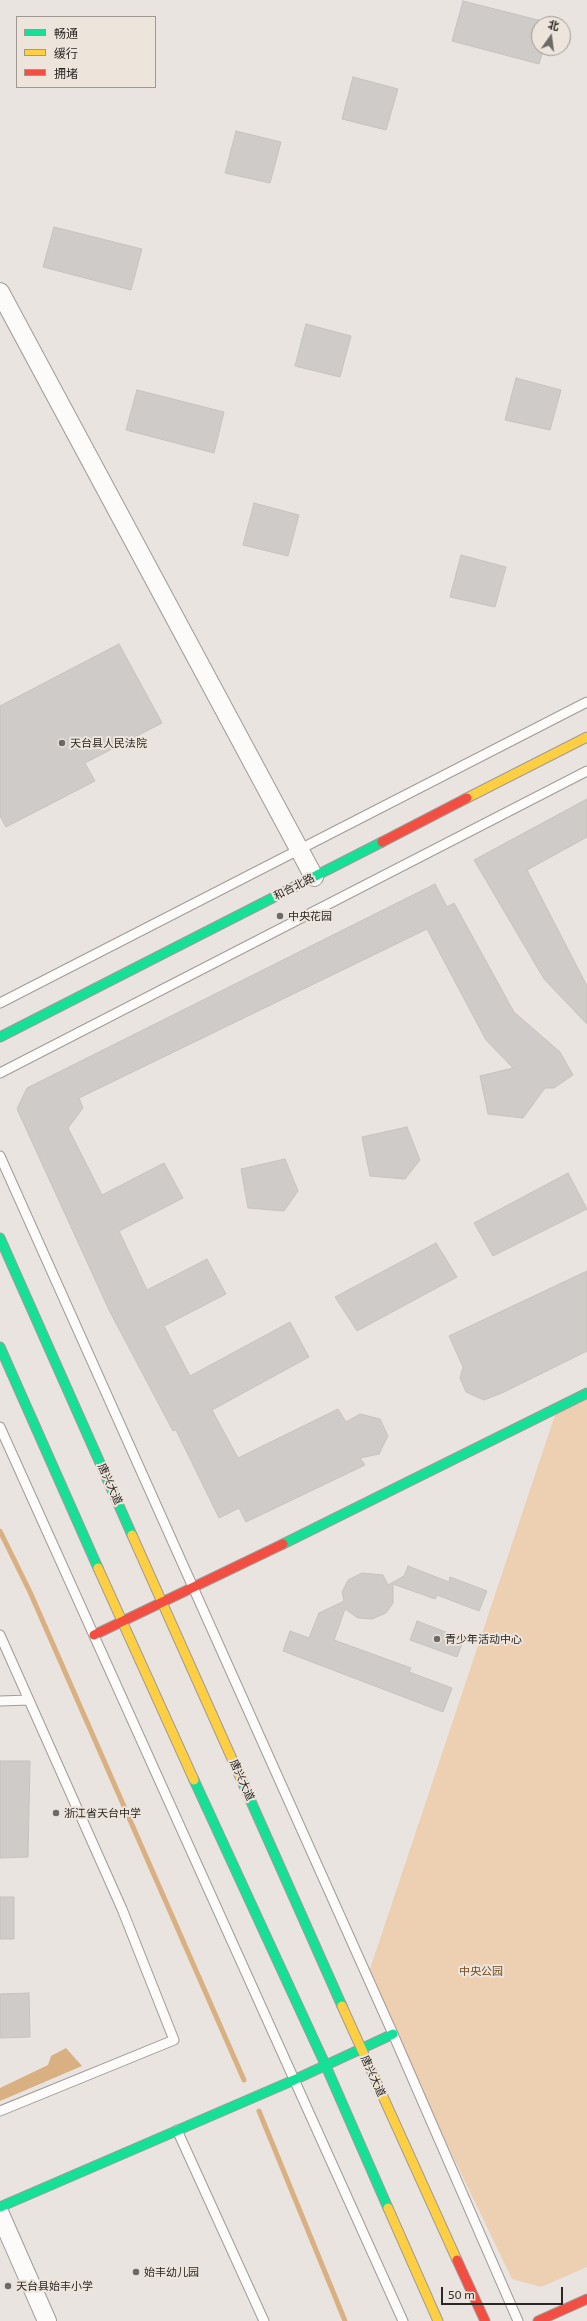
<!DOCTYPE html>
<meta charset="utf-8">
<style>
body{margin:0}
#map{position:relative;width:587px;height:2321px;overflow:hidden;background:#e9e4e0;font-family:"Exo 2","Noto Sans SC",sans-serif}
canvas{display:block}
.legend{position:absolute;left:16px;top:16px;width:140px;height:72px;box-sizing:border-box;background:#ede4dc;border:1px solid #9f9892;margin:0;padding:5px 7px;list-style:none;font-size:12px;color:#2a2724}
.legend li{display:flex;align-items:center;gap:8px;height:20px}
.legend b{width:20px;border:1px solid #9f9892}
.north{position:absolute;left:531px;top:16px;width:40px;height:40px;box-sizing:border-box;background:#ede4dc;border:1px solid #9f9892;border-radius:50%;rotate:14deg;font-size:11px;font-weight:700;line-height:16px;text-align:center;color:#2a2724}
.north::after{content:'';display:block;margin:auto;width:14px;height:18px;background:#6d6966;clip-path:polygon(50% 0,100% 100%,50% 72%,0 100%)}
.scale{position:absolute;left:441px;top:2287px;width:122px;height:18px;box-sizing:border-box;border:2px solid #2a2724;border-top:0;padding-left:5px;font-size:12px;line-height:14px;white-space:nowrap;color:#2a2724;-webkit-text-stroke:3px #ede4dc;paint-order:stroke}
</style>
<div id="map">
<canvas width="587" height="2321"></canvas>
<ul class="legend">
<li><b style="height:5px;background:#16e098"></b>畅通</li>
<li><b style="height:5px;background:#ffcf43"></b>缓行</li>
<li><b style="height:5px;background:#f24e42"></b>拥堵</li>
</ul>
<div class="north">北</div>
<div class="scale">50 m</div>
</div>
<script>
const c = document.querySelector('canvas').getContext('2d');
c.lineJoin = 'round';
function paint(path, color) {
  c.fillStyle = color;
  c.fill(path, 'evenodd');
}
function poly(rows) {
  const path = new Path2D();
  for (const r of rows) {
    path.moveTo(r[0], r[1]);
    for (let i = 2; i < r.length; i += 2) path.lineTo(r[i], r[i + 1]);
  }
  return path;
}
function strokePath(path, color, width, dash) {
  c.strokeStyle = color;
  c.lineWidth = width;
  c.lineCap = dash ? 'butt' : 'round';
  c.setLineDash(dash || []);
  c.stroke(path);
}
function label(font, color, halo, rows, align = 'center') {
  c.font = font + ' "Exo 2","Noto Sans SC",sans-serif';
  c.lineWidth = 4;
  c.setLineDash([]);
  c.textBaseline = 'middle';
  c.strokeStyle = halo;
  c.fillStyle = color;
  for (const [text, x, y, turn = 0] of rows) {
    c.save();
    c.translate(x, y);
    c.rotate((+turn || 0) * Math.PI / 180);
    c.textAlign = isNaN(turn) ? turn : align;
    if (halo) c.strokeText(text, 0, 0);
    c.fillText(text, 0, 0);
    c.restore();
  }
}
paint(poly([
 [587,1393,587,2267,541,2287,512,2279,367,1978,557,1409]
]), '#ecd0b1');
paint(poly([
 [66,2048,82,2066,0,2101,0,2088,48,2065,51,2056]
]), '#d9b082');
strokePath(poly([
 [0,1531,30,1592,244,2080],
 [259,2111,345,2321]
]), '#d9b082', 5);
const building = poly([
 [463,1,550,23,539,24,539,48,544,48,539,64,452,41,463,1],
 [353,77,398,89,386,130,342,119,353,77],
 [236,131,281,142,270,183,225,173,236,131],
 [54,227,142,249,131,290,43,267,54,227],
 [306,324,351,336,340,377,295,366,306,324],
 [516,378,561,390,550,430,505,420,516,378],
 [137,390,224,412,214,453,126,430,137,390],
 [254,503,299,515,288,556,243,545,254,503],
 [461,555,506,567,495,607,450,597,461,555],
 [119,644,162,723,85,763,95,781,6,827,0,816,0,706,119,644],
 [587,799,587,837,527,870,587,986,587,1024,544,979,474,860,587,799],
 [435,884,447,907,454,903,514,1012,560,1052,573,1075,554,1088,545,1088,523,1118,488,1114,480,1076,513,1068,486,1040,427,929,79,1098,83,1108,68,1128,102,1195,164,1163,183,1198,119,1231,147,1290,207,1259,226,1294,164,1326,190,1376,290,1322,309,1357,212,1410,238,1458,338,1409,346,1422,360,1414,380,1419,388,1436,379,1454,360,1458,365,1465,246,1522,239,1508,219,1518,176,1430,173,1431,109,1310,17,1109,27,1088,435,884],
 [407,1127,420,1160,405,1179,370,1176,362,1137,407,1127],
 [285,1159,298,1191,284,1211,248,1208,241,1169,285,1159],
 [568,1173,587,1209,493,1256,474,1223,568,1173],
 [436,1243,457,1277,357,1331,335,1297,436,1243],
 [587,1271,587,1351,502,1393,484,1400,466,1392,460,1378,463,1367,449,1336,587,1271],
 [408,1566,449,1582,450,1577,487,1591,479,1611,437,1595,435,1599,393,1584,393,1603,386,1613,372,1619,358,1618,345,1609,334,1640,411,1668,409,1672,452,1688,443,1712,283,1651,290,1631,309,1638,319,1613,344,1601,342,1592,348,1580,362,1573,383,1575,388,1585,404,1576,408,1566],
 [417,1621,464,1639,457,1657,410,1640,417,1621],
 [0,1761,30,1761,28,1857,0,1858,0,1761],
 [0,1897,14,1897,14,1939,0,1939,0,1897],
 [29,1993,30,2037,0,2038,0,1994,29,1993]
]);
paint(building, '#cecbc8');
strokePath(building, '#c6c2bf', 1);
const lane = poly([
 [0,1003,587,702],
 [0,1073,587,771],
 [0,1156,393,2034,518,2321],
 [0,1427,403,2321],
 [0,1635,122,1909,174,2040,0,2111],
 [0,1701,29,1700],
 [177,2130,264,2321]
]);
const street = poly([
 [0,292,314,877],
 [0,2214,47,2321]
]);
const fast = poly([
 [0,1037,382,842],
 [0,1238,132,1535],
 [0,1347,98,1568],
 [283,1544,587,1393],
 [241,1779,342,2006],
 [194,1780,325,2064,388,2208],
 [0,2207,294,2080,393,2034]
]);
const slow = poly([
 [467,798,587,737],
 [132,1535,241,1779],
 [98,1568,194,1780],
 [342,2006,457,2260],
 [388,2208,438,2321]
]);
const jam = poly([
 [382,842,467,798],
 [94,1635,283,1544],
 [457,2260,485,2321],
 [538,2321,587,2299]
]);
strokePath(lane, '#9f9b98', 11);
strokePath(street, '#9f9b98', 20);
strokePath(fast, '#9f9b98', 11);
strokePath(slow, '#9f9b98', 11);
strokePath(jam, '#9f9b98', 11);
strokePath(lane, '#fcfbfa', 9);
strokePath(street, '#fcfbfa', 18);
strokePath(fast, '#16e098', 9);
strokePath(slow, '#ffcf43', 9);
strokePath(jam, '#f24e42', 9);
for (const [x, y, r, color] of [
 [62,743,4,"#6d6966"],
 [280,916,4,"#6d6966"],
 [437,1639,4,"#6d6966"],
 [56,1813,4,"#6d6966"],
 [136,2272,4,"#6d6966"],
 [8,2286,4,"#6d6966"]
]) {
  const dot = new Path2D();
  dot.arc(x, y, r, 0, 2 * Math.PI);
  c.fillStyle = color;
  c.fill(dot);
  strokePath(dot, '#ede4dc', 1.5);
}
label('11px', '#2a2724', '#ede4dc', [
 ["天台县人民法院",70,743],
 ["中央花园",288,916],
 ["青少年活动中心",445,1639],
 ["浙江省天台中学",64,1813],
 ["始丰幼儿园",144,2272],
 ["天台县始丰小学",16,2286]
], 'left');
label('11px', '#2a2724', '#ede4dc', [
 ["和合北路",294,887,-27],
 ["唐兴大道",110,1484,66],
 ["唐兴大道",242,1780,66],
 ["唐兴大道",373,2076,66]
]);
label('11px', '#744d1e', '#ede4dc', [
 ["中央公园",481,1971]
]);
</script>
